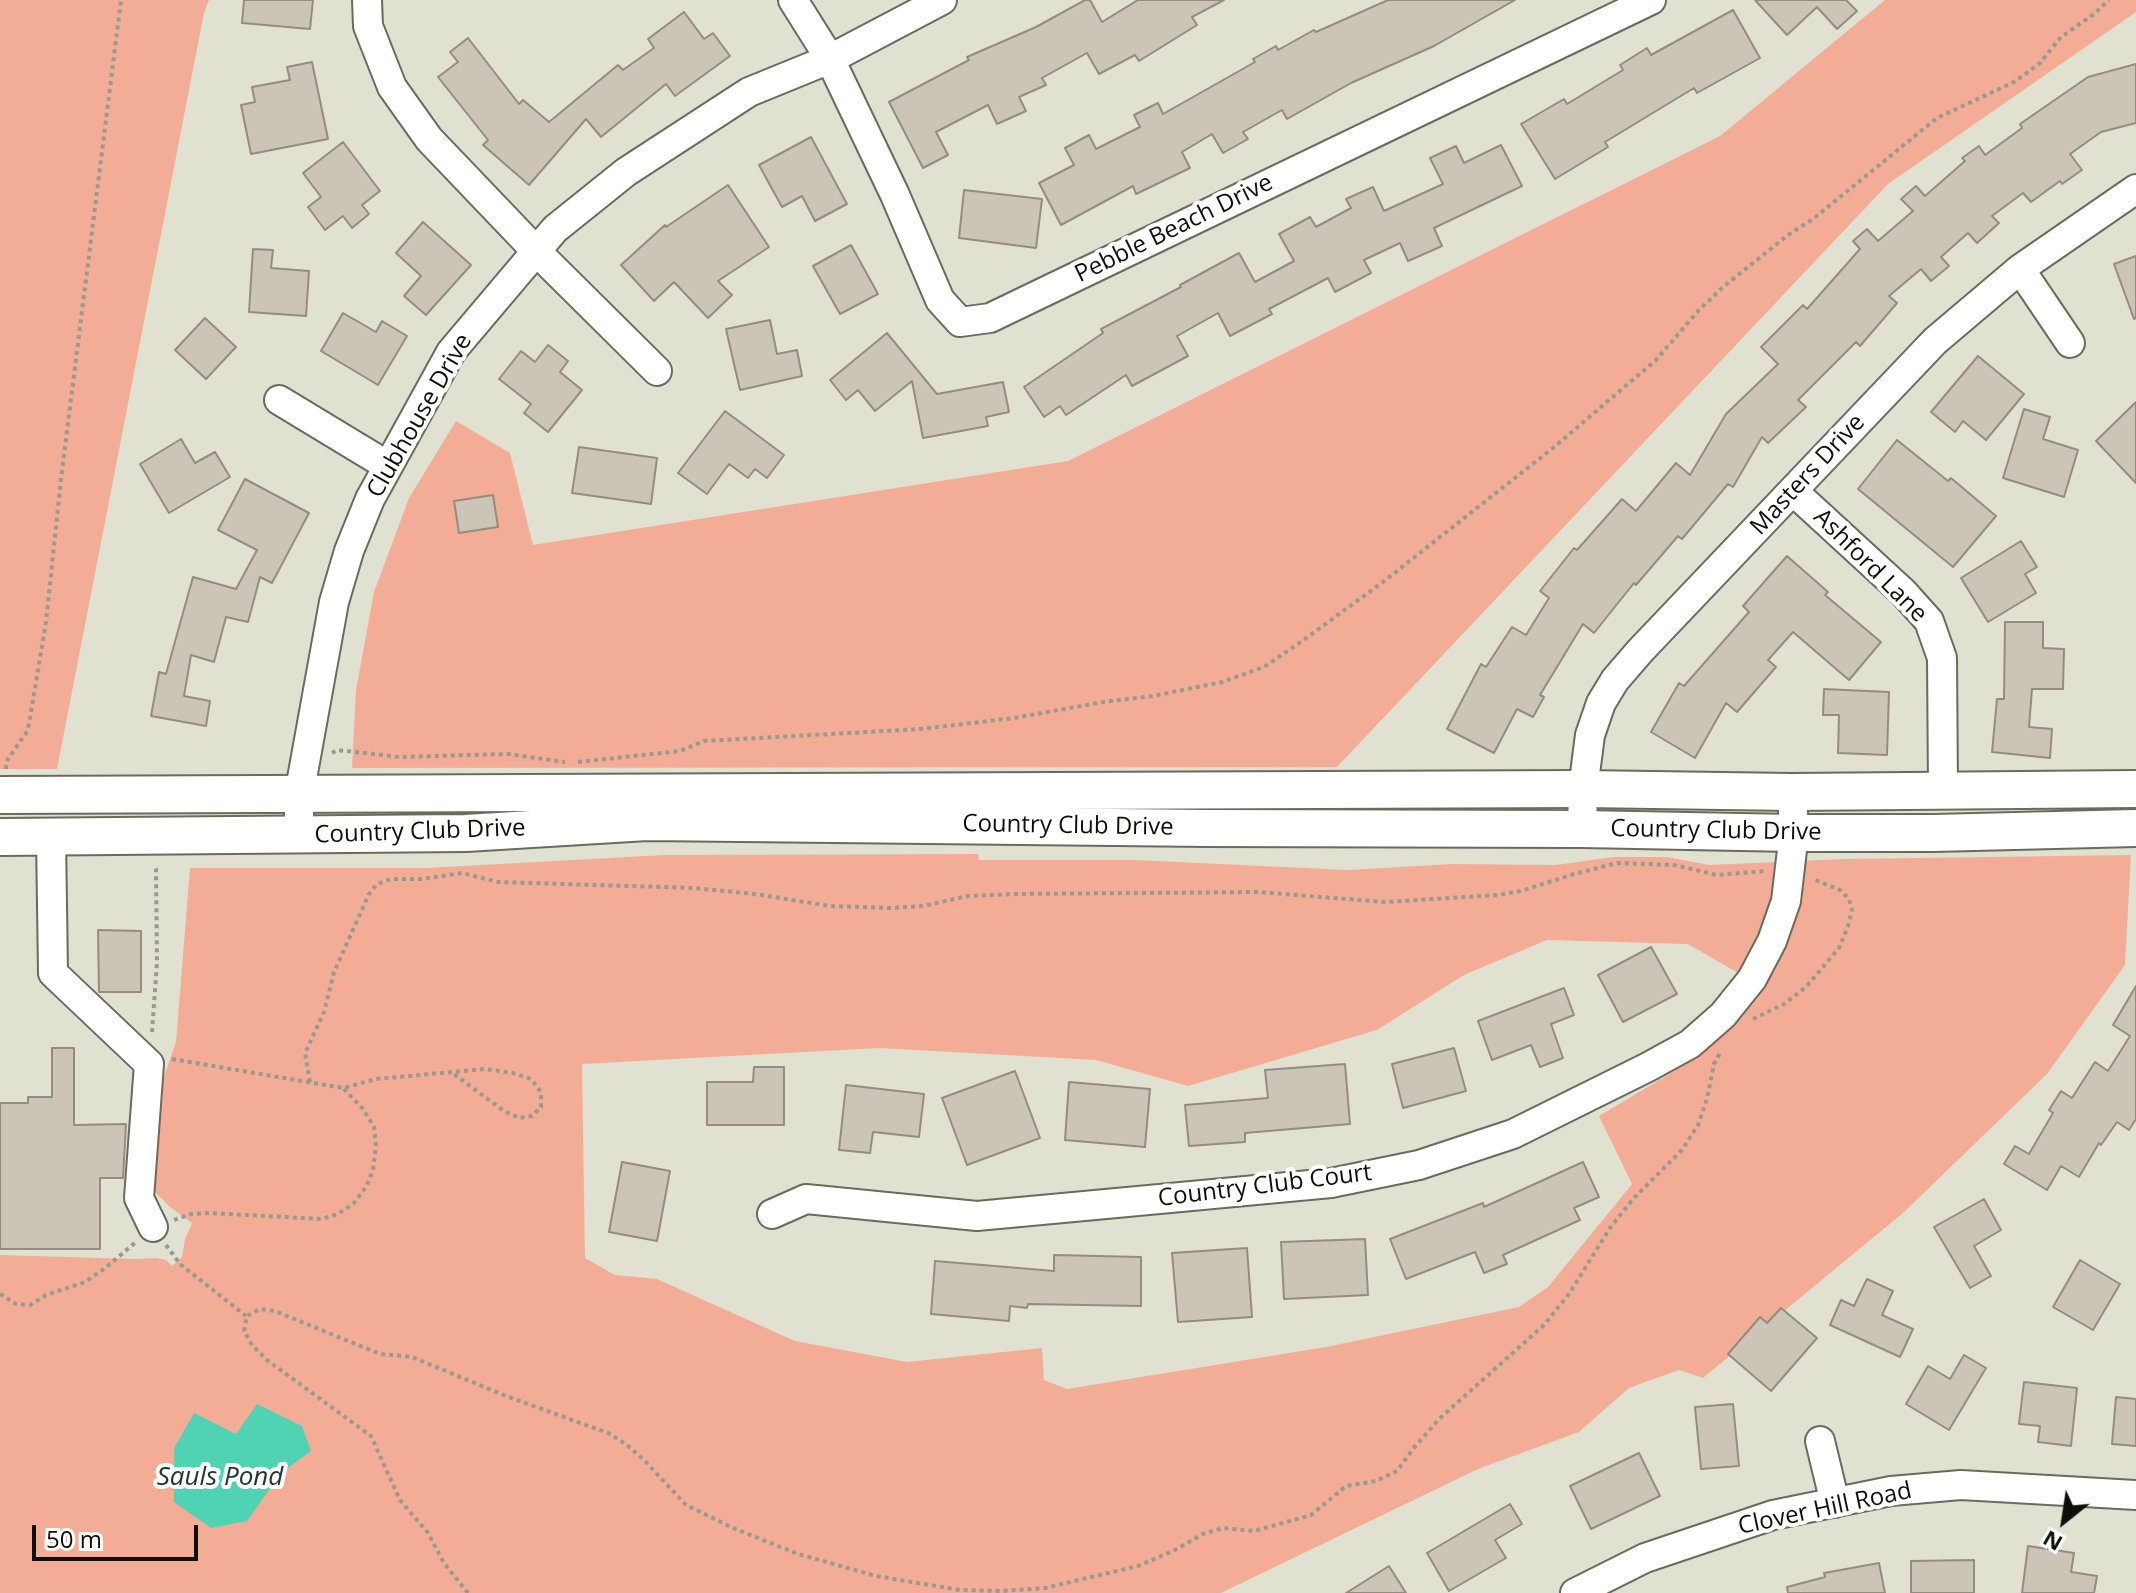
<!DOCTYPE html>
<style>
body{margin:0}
#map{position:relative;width:2136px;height:1593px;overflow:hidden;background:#e1e1d2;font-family:"Open Sans",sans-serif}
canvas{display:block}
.north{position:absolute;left:2024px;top:1481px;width:80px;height:80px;-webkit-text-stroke:6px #fff;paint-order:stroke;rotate:210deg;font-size:22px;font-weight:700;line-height:32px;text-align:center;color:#0f0f0a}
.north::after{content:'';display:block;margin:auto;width:28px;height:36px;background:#0f0f0a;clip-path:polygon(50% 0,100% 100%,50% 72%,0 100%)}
.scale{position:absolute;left:32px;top:1525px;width:166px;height:36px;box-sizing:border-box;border:4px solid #0f0f0a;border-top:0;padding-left:10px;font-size:24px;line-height:28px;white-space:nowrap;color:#0f0f0a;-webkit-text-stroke:6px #fff;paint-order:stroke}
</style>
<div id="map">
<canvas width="2136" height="1593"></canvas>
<div class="north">N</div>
<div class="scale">50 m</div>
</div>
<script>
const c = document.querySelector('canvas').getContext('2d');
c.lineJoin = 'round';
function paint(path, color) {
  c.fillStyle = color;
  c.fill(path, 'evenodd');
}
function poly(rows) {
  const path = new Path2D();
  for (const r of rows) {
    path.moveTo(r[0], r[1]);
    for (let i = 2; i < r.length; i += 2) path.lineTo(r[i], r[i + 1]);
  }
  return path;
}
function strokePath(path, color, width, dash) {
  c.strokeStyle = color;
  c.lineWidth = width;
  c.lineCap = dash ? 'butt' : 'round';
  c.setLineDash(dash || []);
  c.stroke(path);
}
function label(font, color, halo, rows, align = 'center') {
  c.font = font + ' "Open Sans",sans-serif';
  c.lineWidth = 8;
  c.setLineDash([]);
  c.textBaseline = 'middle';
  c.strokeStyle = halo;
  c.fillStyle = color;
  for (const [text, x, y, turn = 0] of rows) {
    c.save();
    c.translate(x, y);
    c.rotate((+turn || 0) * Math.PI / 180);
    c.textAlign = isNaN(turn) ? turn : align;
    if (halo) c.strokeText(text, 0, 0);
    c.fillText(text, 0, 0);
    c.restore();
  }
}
paint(poly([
 [0,0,209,0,204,13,57,769,0,769],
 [1885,0,2136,0,2136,12,1888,184,1337,767,352,768,356,690,374,592,409,498,456,421,510,453,533,545,1068,461,1720,136],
 [978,854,979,860,1135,860,1348,870,1452,864,1556,865,1613,857,1667,857,1709,865,1844,859,2131,855,2125,965,2047,1074,1903,1213,1703,1378,1679,1370,1629,1388,1579,1432,1478,1469,1221,1593,0,1593,0,1255,136,1259,156,1258,166,1260,172,1266,182,1257,185,1239,192,1223,170,1207,151,1188,158,1094,176,1042,190,868,427,868,663,855],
 [1547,940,1688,944,1764,988,1742,1017,1715,1042,1693,1060,1599,1116,1632,1184,1548,1287,1519,1307,1326,1347,1067,1389,1044,1380,1042,1348,907,1362,795,1341,657,1279,615,1275,585,1258,582,1064,879,1048,1096,1060,1188,1086,1377,1030,1464,975]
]), '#f3ad97');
paint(poly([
 [257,1404,302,1426,311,1451,281,1473,247,1521,211,1528,174,1502,174,1448,194,1413,236,1434]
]), '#50d3b3');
const building = poly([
 [244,0,313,0,310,29,242,23,244,0],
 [1085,0,1090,0,1102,22,1138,0,1224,0,1192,17,1197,25,1139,61,1135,55,1099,74,1087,53,1042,78,1046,85,1019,97,1026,111,997,124,988,105,936,132,948,155,923,168,889,102,969,60,967,57,1036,27,1085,0],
 [1388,0,1515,0,1434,46,1351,83,1287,119,1282,110,1243,132,1248,139,1223,153,1212,134,1182,152,1190,168,1136,194,1133,186,1061,225,1039,183,1074,165,1065,148,1089,135,1096,149,1140,127,1134,115,1158,103,1163,114,1255,62,1253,59,1276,46,1278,50,1314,30,1316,32,1388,0],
 [1755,0,1846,0,1857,11,1837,29,1817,7,1787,35,1755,0],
 [1733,10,1760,58,1697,93,1694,88,1605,142,1608,147,1555,179,1521,124,1564,99,1567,104,1623,70,1620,65,1647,48,1651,55,1733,10],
 [684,12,704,39,713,33,730,56,675,96,666,84,601,137,586,119,529,185,483,145,488,140,438,77,458,62,450,52,468,38,519,104,523,100,549,122,618,65,623,70,654,48,648,39,684,12],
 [312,62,328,139,251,154,241,105,255,102,252,87,290,80,287,67,312,62],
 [2136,64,2136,123,2101,132,2070,154,2082,170,2062,184,2060,181,2031,202,2023,193,1992,216,1999,223,1977,243,1968,233,1941,257,1949,266,1931,281,1921,269,1889,296,1897,303,1860,346,1856,342,1798,400,1806,407,1768,443,1762,437,1733,487,1728,484,1682,539,1678,536,1636,585,1634,583,1594,633,1583,624,1540,695,1544,697,1533,717,1517,709,1494,753,1447,729,1481,664,1486,667,1512,627,1526,635,1549,598,1540,591,1574,548,1577,550,1622,499,1636,511,1676,463,1690,475,1726,414,1778,364,1761,347,1803,305,1807,309,1860,249,1853,241,1867,229,1878,241,1913,211,1901,199,1916,186,1925,196,1965,161,1962,158,1979,146,1985,155,2022,128,2020,124,2088,77,2136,64],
 [811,137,847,204,815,221,802,196,782,207,759,165,811,137],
 [343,142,380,191,362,205,369,214,352,228,343,216,325,230,308,207,321,197,303,173,343,142],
 [1501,145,1522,186,1434,228,1442,246,1408,261,1400,243,1364,260,1371,273,1335,292,1328,278,1269,309,1272,314,1230,336,1218,313,1177,336,1188,356,1132,386,1126,375,1066,415,1060,406,1044,417,1024,387,1103,333,1101,329,1181,287,1180,285,1239,253,1255,282,1294,261,1279,234,1310,217,1316,227,1351,208,1346,199,1373,187,1384,211,1443,184,1430,158,1456,146,1464,163,1501,145],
 [728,185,769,247,718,281,732,295,708,318,674,282,654,301,621,265,665,225,666,227,728,185],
 [964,190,1042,199,1036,248,959,238,964,190],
 [423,222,471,265,426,315,404,296,421,276,396,253,423,222],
 [851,245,878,294,840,314,813,266,851,245],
 [253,249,273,250,271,268,309,271,306,316,249,312,253,249],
 [2136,256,2136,318,2134,319,2114,264,2136,256],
 [343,313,376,332,382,321,407,336,378,385,321,351,343,313],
 [205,318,236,347,206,379,175,350,205,318],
 [770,320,777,354,797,350,802,376,740,390,726,329,770,320],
 [887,333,937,394,1003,382,1009,412,986,417,988,426,923,438,912,381,875,411,858,390,846,400,830,380,887,333],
 [548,345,568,361,560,372,582,390,548,432,524,413,531,404,499,379,521,351,535,362,548,345],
 [1978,356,2024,394,1986,440,1963,421,1955,432,1931,412,1978,356],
 [2136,402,2136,483,2096,441,2136,402],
 [2024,409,2050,417,2043,439,2078,450,2064,497,2003,478,2024,409],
 [725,411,784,455,767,478,755,469,748,478,729,464,707,494,678,473,725,411],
 [181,439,195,463,215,452,230,477,169,513,140,464,181,439],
 [1897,440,1948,481,1951,478,1996,516,1953,567,1858,489,1897,440],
 [579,447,657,458,651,504,572,493,579,447],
 [245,479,309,513,272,583,260,577,248,622,226,617,214,662,191,655,184,696,210,701,206,726,151,716,159,672,166,674,193,577,236,589,257,550,218,530,245,479],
 [493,495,498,527,459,533,454,501,493,495],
 [2021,541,2037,567,2025,574,2036,593,1988,622,1961,578,2021,541],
 [1787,556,1828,592,1825,595,1881,642,1849,680,1793,632,1768,660,1776,667,1737,712,1726,703,1695,758,1651,732,1679,683,1684,686,1749,612,1743,606,1787,556],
 [2005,622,2043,622,2043,648,2064,649,2063,689,2032,689,2029,727,2052,729,2050,758,1992,752,1997,699,2004,699,2005,622],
 [1824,689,1889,692,1887,755,1838,753,1839,715,1823,715,1824,689],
 [98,930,141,931,141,992,99,992,98,930],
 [1651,947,1677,994,1623,1022,1598,975,1651,947],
 [2136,986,2136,1119,2129,1130,2117,1122,2101,1145,2099,1143,2079,1177,2061,1166,2047,1190,2004,1164,2015,1146,2029,1154,2053,1113,2049,1110,2061,1091,2072,1098,2095,1062,2108,1071,2130,1036,2113,1025,2136,986],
 [1564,988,1574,1015,1551,1024,1563,1058,1540,1067,1531,1045,1492,1060,1478,1021,1564,988],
 [52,1048,74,1048,74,1125,126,1124,123,1178,100,1178,100,1249,0,1249,0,1103,28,1103,28,1097,52,1097,52,1048],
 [1454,1048,1466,1091,1403,1108,1392,1064,1454,1048],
 [1345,1064,1350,1124,1245,1133,1245,1142,1189,1146,1185,1105,1268,1098,1265,1070,1345,1064],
 [754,1067,784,1067,784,1125,707,1125,707,1082,753,1082,754,1067],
 [1015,1071,1040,1138,967,1165,942,1098,1015,1071],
 [1069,1082,1150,1089,1145,1147,1065,1140,1069,1082],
 [846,1085,924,1094,919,1137,873,1132,870,1153,839,1150,846,1085],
 [622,1162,670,1171,657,1241,609,1232,622,1162],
 [1583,1162,1599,1197,1574,1208,1580,1220,1503,1255,1507,1264,1484,1273,1475,1252,1406,1279,1390,1239,1483,1203,1484,1207,1583,1162],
 [1984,1199,2001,1230,1974,1246,1991,1276,1970,1288,1934,1227,1984,1199],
 [1365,1239,1368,1295,1284,1299,1281,1242,1365,1239],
 [1247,1248,1252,1317,1178,1322,1172,1253,1247,1248],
 [1054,1255,1141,1257,1141,1306,1028,1304,1027,1308,1010,1306,1009,1321,931,1314,935,1261,1054,1271,1054,1255],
 [2080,1260,2120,1284,2093,1330,2053,1307,2080,1260],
 [1867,1279,1893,1291,1882,1315,1913,1329,1900,1357,1830,1325,1841,1300,1854,1306,1867,1279],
 [1781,1308,1817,1338,1771,1391,1728,1354,1760,1317,1767,1323,1781,1308],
 [1964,1355,1986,1368,1949,1430,1906,1404,1928,1366,1950,1379,1964,1355],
 [2024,1382,2077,1388,2071,1446,2038,1442,2040,1426,2019,1424,2024,1382],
 [2116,1397,2136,1399,2136,1446,2112,1444,2116,1397],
 [1733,1404,1739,1466,1701,1469,1695,1407,1733,1404],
 [1639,1453,1660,1496,1591,1529,1570,1486,1639,1453],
 [1510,1504,1522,1524,1495,1540,1506,1558,1449,1591,1427,1553,1510,1504],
 [2028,1546,2074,1553,2071,1572,2097,1576,2094,1593,2022,1593,2028,1546],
 [1974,1560,1974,1593,1911,1593,1911,1561,1974,1560],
 [1879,1563,1885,1593,1788,1593,1787,1587,1825,1577,1824,1573,1879,1563],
 [1389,1566,1406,1593,1346,1593,1389,1566]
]);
paint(building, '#cdc4b8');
strokePath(building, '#958c81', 2);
const minor = poly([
 [367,0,368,26,392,87,429,139,536,251,657,371],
 [793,0,830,59,895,195,940,300,960,322,990,318,1651,0],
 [2020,269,2070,343],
 [279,400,388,466],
 [1793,491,1903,592,1929,621,1942,658,1943,790],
 [1582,829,1583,789,1590,735,1601,703,1615,680,1640,651,1935,341,2020,269,2136,189],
 [299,836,299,795,334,602,349,551,370,499,451,352,555,229,626,172,749,92,830,59,942,0],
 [51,837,53,973,149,1064,139,1198,153,1227],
 [772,1214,806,1199,977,1216,1331,1183,1419,1165,1513,1134,1648,1067,1690,1044,1723,1015,1752,979,1772,941,1786,901,1794,833,1792,792],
 [1820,1441,1835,1503],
 [1575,1593,1645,1558,1773,1515,1891,1491,1961,1485,2136,1495]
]);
const major = poly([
 [0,795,1583,789,1792,792,2136,789],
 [0,837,466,833,647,822,1207,828,1582,829,1794,833,1934,833,2136,828]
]);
strokePath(minor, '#6a6a5d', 32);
strokePath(major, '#6a6a5d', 40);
strokePath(poly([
 [332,753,337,750,400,757,508,754,565,762],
 [578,762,680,751,704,741,921,729,1014,718,1103,702,1153,696,1222,682,1264,667,1298,644,1383,582,1553,448,1656,360,1699,310,1723,287,1788,235,1813,219,1937,118,2016,81,2040,63,2061,37,2094,14,2109,0],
 [6,769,6,762,26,733,29,724,46,622,61,479,121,0],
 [1753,1019,1784,1004,1806,987,1839,948,1848,926,1852,910,1849,899,1840,890,1813,879],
 [152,1032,157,963,156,869,154,865],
 [172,1059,343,1088,376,1079,485,1069,513,1073,531,1079,541,1092,541,1107,532,1116,519,1118,504,1111,451,1072],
 [310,1082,305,1053,324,1012,334,972,369,894,377,884,391,879,422,879,462,873,498,882,694,888,755,894,830,906,890,908,923,906,968,896,1014,894,1259,892,1384,902,1498,895,1521,891,1574,874,1617,863,1674,865,1717,875,1765,871],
 [174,1220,191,1214,209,1213,322,1219,338,1214,354,1203,366,1187,373,1170,376,1146,374,1127,363,1109,343,1088],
 [166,1245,180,1264,246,1316],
 [0,1294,16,1304,30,1305,46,1295,85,1282,104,1269,136,1242],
 [468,1593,444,1563,428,1533,400,1500,371,1436,267,1360,252,1345,244,1331,247,1316,260,1309,275,1311,380,1354,412,1357,506,1396,608,1433,627,1445,644,1460,686,1505,733,1528,798,1554,876,1576,960,1590,1002,1591,1045,1588,1138,1566,1173,1551,1203,1534,1223,1528,1254,1531,1311,1515,1346,1486,1376,1481,1397,1471,1413,1449,1439,1419,1544,1325,1569,1294,1610,1228,1633,1199,1682,1150,1698,1125,1707,1099,1714,1064,1720,1053]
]), '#99998d', 4, [4, 4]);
strokePath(minor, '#fff', 28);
strokePath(major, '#fff', 36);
label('24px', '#0f0f0a', '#fff', [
 ["Pebble Beach Drive",1174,229,-26],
 ["Clubhouse Drive",420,416,-60],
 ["Masters Drive",1808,475,-47],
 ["Ashford Lane",1870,566,45],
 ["Country Club Drive",1068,826,1],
 ["Country Club Drive",1716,831,1],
 ["Country Club Drive",420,832,-2],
 ["Country Club Court",1265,1186,-7],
 ["Clover Hill Road",1825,1509,-12]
]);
label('italic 26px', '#20362f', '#fff', [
 ["Sauls Pond",220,1478]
]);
</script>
